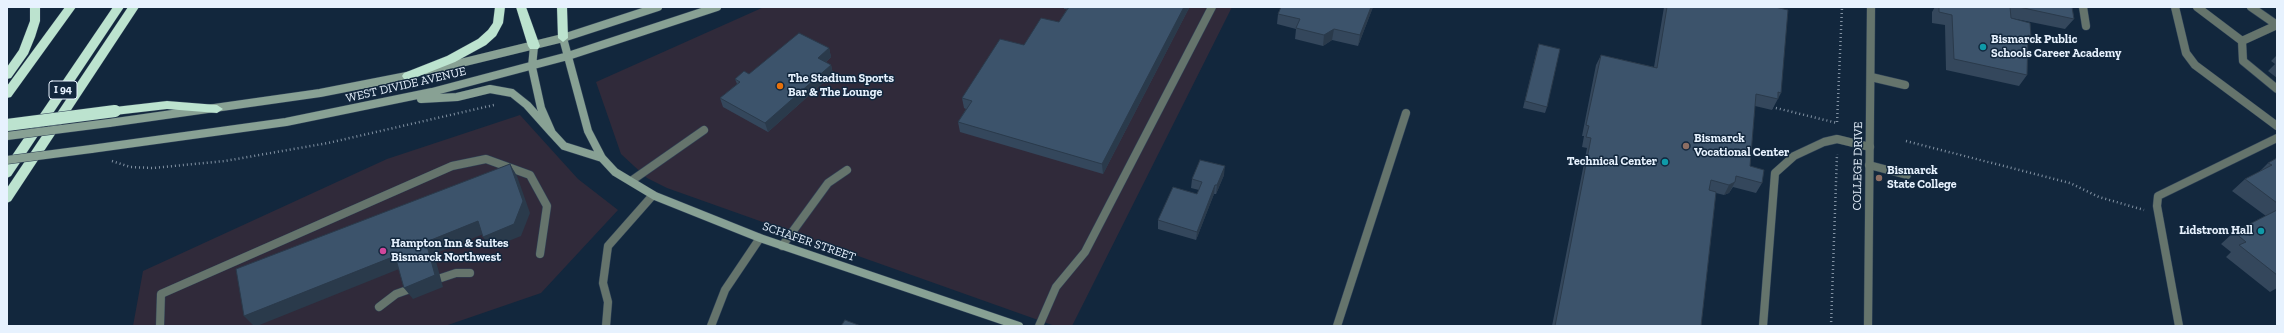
<!DOCTYPE html>
<style>
body{margin:0}
#map{position:relative;width:2284px;height:333px;overflow:hidden;background:#12273d;font-family:"Zilla Slab",serif}
canvas{display:block}
.frame{position:absolute;inset:0;border:8px solid #e7f2fe;pointer-events:none}
</style>
<div id="map">
<canvas width="2284" height="333"></canvas>
<div class="frame"></div>
</div>
<script>
const c = document.querySelector('canvas').getContext('2d');
c.lineJoin = 'round';
function paint(path, color) {
  c.fillStyle = color;
  c.fill(path, 'evenodd');
}
function poly(rows) {
  const path = new Path2D();
  for (const r of rows) {
    path.moveTo(r[0], r[1]);
    for (let i = 2; i < r.length; i += 2) path.lineTo(r[i], r[i + 1]);
  }
  return path;
}
function strokePath(path, color, width, dash) {
  c.strokeStyle = color;
  c.lineWidth = width;
  c.lineCap = dash ? 'butt' : 'round';
  c.setLineDash(dash || []);
  c.stroke(path);
}
function label(font, color, halo, rows, align = 'center') {
  c.font = font + ' "Zilla Slab",serif';
  c.lineWidth = 3;
  c.setLineDash([]);
  c.textBaseline = 'middle';
  c.strokeStyle = halo;
  c.fillStyle = color;
  for (const [text, x, y, turn = 0] of rows) {
    c.save();
    c.translate(x, y);
    c.rotate((+turn || 0) * Math.PI / 180);
    c.textAlign = isNaN(turn) ? turn : align;
    if (halo) c.strokeText(text, 0, 0);
    c.fillText(text, 0, 0);
    c.restore();
  }
}
paint(poly([
 [764,7,1232,7,1072,326,1055,326,667,188,647,178,621,154,596,82],
 [520,115,578,179,618,210,541,293,445,326,133,326,143,271,387,159]
]), '#302a3a');
const lane = poly([
 [2083,7,2086,26],
 [2175,7,2186,53,2195,65,2277,126],
 [2197,7,2242,41],
 [2251,7,2277,25],
 [2242,41,2243,61,2277,89],
 [2242,41,2277,25],
 [1871,77,1905,85],
 [1869,165,1907,175],
 [631,181,704,130],
 [782,246,828,183,847,170],
 [441,278,456,273,470,273],
 [379,307,396,294,410,289],
 [160,326,161,294,452,166,486,159,530,175,547,206,540,254],
 [606,326,608,302,603,283,608,246,653,195],
 [1039,326,1056,287,1085,252,1212,7],
 [1337,326,1406,113],
 [1763,326,1775,173,1794,156,1824,142,1837,139,1870,147],
 [2179,326,2157,206,2158,196,2277,138]
]);
const street = poly([
 [711,326,725,290,760,238],
 [1868,326,1871,7]
]);
const secondary = poly([
 [563,38,588,131,602,158,615,172,655,196,760,238,1019,326],
 [534,46,532,67,541,108,552,133,564,146,602,158],
 [428,71,563,38,658,7],
 [421,99,457,97,490,89,512,93,527,105,552,133],
 [109,123,320,93,412,75],
 [91,149,286,122,432,92,568,56,717,7]
]);
const highway = poly([
 [30,7,40,7,40,21,35,37,28,54,11,78,7,79,7,67,19,50,30,21,30,7],
 [65,7,76,7,11,97,7,98,7,86,65,7],
 [113,7,124,7,11,176,7,178,7,163,113,7],
 [128,7,139,7,11,201,7,203,7,188,128,7],
 [495,7,505,7,503,23,496,36,486,45,455,62,412,79,404,79,402,76,404,73,447,56,478,39,488,30,493,23,495,7],
 [516,7,526,7,540,46,538,49,530,49,528,46,516,7],
 [557,7,567,7,568,38,563,42,558,38,557,7],
 [167,101,217,105,223,109,217,113,167,109,115,115,109,111,115,107,167,101]
]);
strokePath(lane, '#304358', 9);
strokePath(street, '#304358', 9);
strokePath(secondary, '#304358', 9);
strokePath(highway, '#304358', 1);
strokePath(poly([
 [1772,107,1837,123,1842,7],
 [1906,141,2070,183,2099,197,2144,210],
 [112,161,130,167,153,168,225,161,328,143,494,105],
 [1831,326,1837,154]
]), '#8292a3', 2.5, [1, 3]);
strokePath(lane, '#65746c', 8);
strokePath(street, '#65746c', 8);
strokePath(secondary, '#88a194', 8);
paint(highway, '#bce3cf');
const secondaryBridge = poly([
 [7,136,109,123],
 [7,160,91,149]
]);
const highwayBridge = poly([
 [7,125,115,111]
]);
strokePath(secondaryBridge, '#304358', 9, []);
strokePath(highwayBridge, '#304358', 13, []);
strokePath(secondaryBridge, '#88a194', 8);
strokePath(highwayBridge, '#bce3cf', 12);
paint(poly([
 [1064,7,1189,7,1189,8,1103,174,960,132,958,122,966,109,964,108,962,98,1059,22,1067,9,1064,9],
 [1373,7,1358,46,1332,40,1323,46,1295,39,1296,29,1277,24,1278,14],
 [1664,7,1775,7,1781,93,1772,110,1755,106,1750,166,1762,183,1756,193,1733,187,1729,193,1724,195,1716,193,1701,326,1552,326,1587,148,1582,147,1584,136,1582,136,1596,65,1601,55,1654,67],
 [1935,7,2072,7,2074,19,2065,29,2011,18,2031,36,2028,40,2027,75,2019,86,1946,70,1945,25,1932,23,1932,12],
 [1539,44,1547,107,1545,113,1523,108,1537,50],
 [829,48,831,57,826,62,831,65,833,74,768,132,723,107,720,98,737,84,735,79],
 [2277,55,2277,78,2268,71,2275,64,2271,61],
 [2277,158,2277,289,2277,288,2270,292,2226,257,2231,252,2221,244,2234,232,2266,216,2232,191,2245,179,2259,172,2268,163],
 [1224,175,1216,194,1214,194,1196,240,1158,229,1158,220,1197,194,1199,190,1191,188,1192,179]
]), '#34475c');
paint(poly([
 [1184,7,1189,7,1189,8,1103,174,1102,164],
 [1371,7,1373,7,1358,46,1360,35],
 [1334,29,1332,40,1323,46,1324,35],
 [829,48,831,57,820,67,818,58],
 [831,65,833,74,768,132,765,123],
 [510,164,517,176,530,213,521,236,491,248,483,237],
 [1225,166,1224,175,1216,194,1217,185],
 [1735,182,1729,193,1724,195,1729,185],
 [1215,185,1214,194,1196,240,1197,232],
 [478,221,486,233,434,254,443,287,413,299,404,288,426,242],
 [395,256,404,267,257,326,254,326,244,316]
]), '#2a3a4b');
const building = poly([
 [1069,7,1184,7,1102,164,958,122,972,101,962,98,1000,39,1024,45,1041,18,1059,22,1069,7],
 [1281,7,1371,7,1360,35,1334,29,1324,35,1296,28,1300,19,1278,14,1281,7],
 [1667,7,1775,7,1788,10,1781,93,1778,92,1778,99,1756,94,1750,166,1764,170,1762,183,1736,176,1735,182,1729,185,1711,180,1709,190,1716,192,1701,326,1555,326,1591,138,1586,137,1589,126,1586,125,1601,55,1657,68,1667,7],
 [1939,7,2010,7,2011,18,2030,23,2031,36,2028,35,2027,75,1954,59,1952,15,1939,12,1939,7],
 [2019,7,2072,7,2074,19,2019,7],
 [799,33,829,48,818,58,831,65,765,123,720,98,740,82,735,79,744,71,749,74,799,33],
 [1539,44,1560,49,1547,107,1525,101,1539,44],
 [2277,158,2277,203,2245,179,2272,165,2268,163,2277,158],
 [1200,160,1225,166,1217,185,1215,185,1197,232,1158,220,1173,187,1197,194,1202,182,1192,179,1200,160],
 [510,164,523,201,514,224,483,237,478,221,426,242,435,275,404,288,395,256,244,316,236,269,510,164],
 [2277,210,2277,275,2239,245,2246,242,2234,232,2277,210],
 [845,320,861,326,841,326,845,320]
]);
paint(building, '#3c536b');
strokePath(building, '#2a3a4b', 1);
for (const [x, y, r, color] of [
 [1983,47,4,"#0f9aa8"],
 [780,86,4,"#e8710a"],
 [1686,146,4,"#8d6e63"],
 [1665,162,4,"#0f9aa8"],
 [1879,178,4,"#8d6e63"],
 [2261,231,4,"#0f9aa8"],
 [383,251,4,"#d1479c"]
]) {
  const dot = new Path2D();
  dot.arc(x, y, r, 0, 2 * Math.PI);
  c.fillStyle = color;
  c.fill(dot);
  strokePath(dot, '#12273d', 1.5);
}
for (const [x, y, w] of [
 [63,90,28]
]) {
  const box = new Path2D();
  box.roundRect(x - w / 2, y - 9, w, 18, 3);
  c.fillStyle = '#12273d';
  c.fill(box);
  strokePath(box, '#e7f2fe', 1);
}
label('bold 11px', '#e7f2fe', null, [
 ["I 94",63,90]
]);
label('bold 12px', '#e7f2fe', '#12273d', [
 ["Bismarck Public",1991,40],
 ["Schools Career Academy",1991,54],
 ["The Stadium Sports",788,79],
 ["Bar & The Lounge",788,93],
 ["Bismarck",1694,139],
 ["Vocational Center",1694,153],
 ["Technical Center",1657,162,"right"],
 ["Bismarck",1887,171],
 ["State College",1887,185],
 ["Lidstrom Hall",2253,231,"right"],
 ["Hampton Inn & Suites",391,244],
 ["Bismarck Northwest",391,258]
], 'left');
label('12px', '#e7f2fe', '#12273d', [
 ["WEST DIVIDE AVENUE",406,85,-13],
 ["COLLEGE DRIVE",1858,166,-89],
 ["SCHAFER STREET",809,242,19]
]);
</script>
